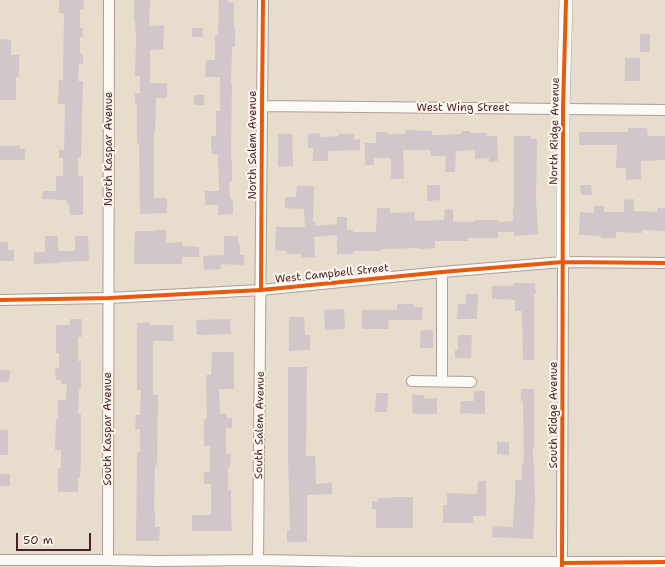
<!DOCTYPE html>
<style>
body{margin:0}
#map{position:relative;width:665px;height:567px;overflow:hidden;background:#e8dccc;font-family:"Shantell Sans",sans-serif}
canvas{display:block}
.scale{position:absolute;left:16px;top:533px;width:75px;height:18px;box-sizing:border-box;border:2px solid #4a1f2b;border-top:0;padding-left:5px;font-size:12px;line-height:14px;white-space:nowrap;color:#4a1f2b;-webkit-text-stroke:3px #fbf7ec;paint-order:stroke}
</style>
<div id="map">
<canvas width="665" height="567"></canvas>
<div class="scale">50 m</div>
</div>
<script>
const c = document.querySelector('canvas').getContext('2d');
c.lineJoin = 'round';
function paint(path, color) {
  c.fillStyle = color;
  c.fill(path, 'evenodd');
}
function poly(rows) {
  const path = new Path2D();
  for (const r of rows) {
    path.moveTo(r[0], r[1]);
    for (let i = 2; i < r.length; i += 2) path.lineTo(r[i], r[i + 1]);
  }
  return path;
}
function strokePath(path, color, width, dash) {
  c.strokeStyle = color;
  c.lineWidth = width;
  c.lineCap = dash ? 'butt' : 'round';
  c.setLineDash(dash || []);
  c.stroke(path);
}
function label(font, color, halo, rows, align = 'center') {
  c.font = font + ' "Shantell Sans",sans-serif';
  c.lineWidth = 4;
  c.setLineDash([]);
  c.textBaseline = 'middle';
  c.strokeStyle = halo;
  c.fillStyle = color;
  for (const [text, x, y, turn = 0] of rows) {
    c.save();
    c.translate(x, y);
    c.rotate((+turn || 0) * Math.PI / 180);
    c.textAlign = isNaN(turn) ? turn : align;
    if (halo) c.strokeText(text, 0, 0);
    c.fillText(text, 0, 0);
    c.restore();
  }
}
paint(poly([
 [59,0,83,0,84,9,80,9,80,28,83,28,83,37,80,37,80,54,83,54,83,64,79,63,78,81,83,81,81,158,78,158,78,176,83,176,83,215,70,215,69,203,67,204,66,200,42,199,43,191,56,191,56,176,63,176,63,158,59,158,59,150,64,150,65,104,58,104,59,80,63,80,64,13,59,13],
 [134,0,150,0,149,26,164,25,163,49,150,50,150,83,167,83,167,98,156,98,155,131,154,131,154,198,167,198,167,213,140,214,139,143,137,143,137,104,135,104,135,93,140,93,140,76,135,76,136,39,135,21,134,21],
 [219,0,228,0,228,2,234,3,234,27,235,27,235,47,232,47,231,83,232,83,231,159,232,159,232,182,229,182,230,199,233,199,233,214,218,215,218,205,205,205,205,191,219,191,218,154,212,154,212,150,211,150,211,136,216,136,216,111,220,111,220,77,205,77,206,60,215,60,215,35,218,35],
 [192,28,203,28,203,37,192,37],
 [640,34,650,34,650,52,640,52],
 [0,39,11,40,11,55,19,55,19,77,16,77,16,100,0,100],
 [625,58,640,58,640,81,625,81],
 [194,95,204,95,204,105,194,105],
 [628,128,647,128,648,136,665,136,665,160,641,161,641,179,626,180,626,168,616,168,617,145,579,145,579,132,628,132],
 [405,130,432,131,432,135,441,135,461,134,461,131,470,131,470,133,487,133,487,136,497,136,498,161,489,162,489,158,475,159,475,150,456,151,455,172,445,172,446,156,431,156,431,150,403,150,404,179,391,179,391,158,374,158,374,165,365,165,365,143,376,143,376,132,388,132,388,134,405,134],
 [320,133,320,137,339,136,339,134,354,134,354,140,360,139,360,150,328,151,328,161,313,161,313,148,308,148,308,134],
 [278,134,292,134,293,166,278,167],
 [514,136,531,136,531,139,537,139,536,199,538,234,514,236,514,232,498,232,498,238,468,238,468,241,435,241,435,248,419,249,419,248,381,249,381,251,353,251,353,254,337,254,337,235,314,237,315,257,301,258,301,254,287,254,287,251,275,250,276,227,305,227,304,209,285,208,285,197,296,197,297,186,314,186,313,222,315,222,316,226,337,224,337,217,347,217,347,230,353,230,353,232,376,232,377,208,390,208,390,213,415,212,415,221,444,220,445,209,453,210,453,222,474,222,474,220,498,220,498,222,513,221,513,207,514,207],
 [0,146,20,146,20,149,25,149,25,160,0,160],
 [427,185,440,185,440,200,427,201],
 [580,185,591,185,592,195,581,195],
 [634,199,634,211,657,212,657,208,665,208,665,231,642,230,642,233,616,232,616,238,601,238,601,236,579,235,580,212,594,213,594,206,604,206,604,212,624,212,624,200],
 [155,230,166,230,166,243,182,242,182,246,199,247,199,257,182,257,182,264,134,264,135,231,155,231],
 [45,236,58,236,58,251,75,251,75,236,88,236,89,261,58,262,58,263,34,264,34,252,45,252],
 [224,236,238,236,238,244,240,244,240,255,244,255,244,265,221,264,221,269,204,270,203,256,224,255],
 [0,242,8,242,8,250,14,250,14,261,0,261],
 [513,283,535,283,536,294,534,294,534,360,523,360,522,311,515,311,515,300,492,299,492,286,513,286],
 [466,294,478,294,477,319,457,319,458,304,466,304],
 [397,304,414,304,414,307,423,307,422,320,389,320,388,329,362,329,362,310,397,310],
 [344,309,345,329,325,330,324,310],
 [289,317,304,317,305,335,310,335,310,350,289,351],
 [70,319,82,319,82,337,78,337,78,361,81,361,81,389,79,389,78,414,81,414,81,459,80,478,78,478,78,492,58,492,58,468,61,468,61,450,55,450,56,419,58,419,58,400,66,400,67,384,61,384,61,380,56,380,55,368,59,368,59,353,56,353,56,325,70,325],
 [230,319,231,334,197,335,196,320],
 [149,322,149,325,173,325,174,341,153,341,153,395,158,395,157,465,155,465,154,510,155,510,155,527,160,527,159,541,136,541,137,452,140,452,140,429,135,429,136,415,140,415,141,390,137,390,137,323],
 [421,330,433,330,433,348,420,348],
 [458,335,472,335,471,358,455,358,455,350,458,350],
 [212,352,234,352,234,389,219,389,220,414,227,414,227,418,232,418,232,428,226,428,226,454,231,454,230,467,228,467,228,490,231,490,231,515,232,531,192,531,192,515,211,515,211,484,204,484,204,472,210,472,210,446,204,446,204,419,207,419,206,375,211,375],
 [288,367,307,367,306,456,315,456,316,484,332,483,332,494,307,495,307,542,287,542,287,530,290,530,288,459],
 [0,370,10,370,9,382,0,382],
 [521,389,534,389,534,448,533,448,533,463,534,463,535,501,533,539,492,537,493,526,513,527,514,503,515,503,515,480,522,480,522,463,524,463,523,401,521,401],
 [474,391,485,391,485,414,460,413,461,401,474,401],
 [376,393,388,393,387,412,375,412],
 [412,395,424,395,424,399,437,398,437,414,413,414],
 [0,430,8,430,8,455,0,455],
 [497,442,509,442,509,455,497,454],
 [0,474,10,474,10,486,0,486],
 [478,481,486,481,486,516,473,516,473,523,443,523,443,505,447,505,447,493,477,494],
 [392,497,413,497,413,528,376,528,376,509,372,509,372,501,378,501,378,498,392,498]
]), '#d1c7ca');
const minor = poly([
 [262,106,665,110],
 [0,300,109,298,261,290,442,272,563,262,665,263],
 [412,381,471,382],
 [442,381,442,272],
 [0,560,108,560,158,561,258,560,362,562,665,562],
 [108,560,109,0],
 [258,560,263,0],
 [562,567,563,262]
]);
const tertiary = poly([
 [563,262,563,109,566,0]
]);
strokePath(minor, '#ab9f97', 12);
strokePath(tertiary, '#ab9f97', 14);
strokePath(minor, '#fcfaf7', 10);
strokePath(tertiary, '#fcfaf7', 13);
strokePath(poly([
 [261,290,262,106,263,0],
 [0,300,109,298,261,290,442,272,563,262,665,263],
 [562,563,665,562],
 [562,567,563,109,566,0]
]), '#e8590c', 4);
label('11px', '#4a1f2b', '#fbf7ec', [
 ["West Wing Street",463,108],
 ["North Ridge Avenue",555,131,-89],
 ["North Salem Avenue",253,145,-90],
 ["North Kaspar Avenue",109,149,-90],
 ["West Campbell Street",332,274,-6],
 ["South Ridge Avenue",554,415,-90],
 ["South Salem Avenue",260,425,-89],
 ["South Kaspar Avenue",108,429,-90]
]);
</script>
